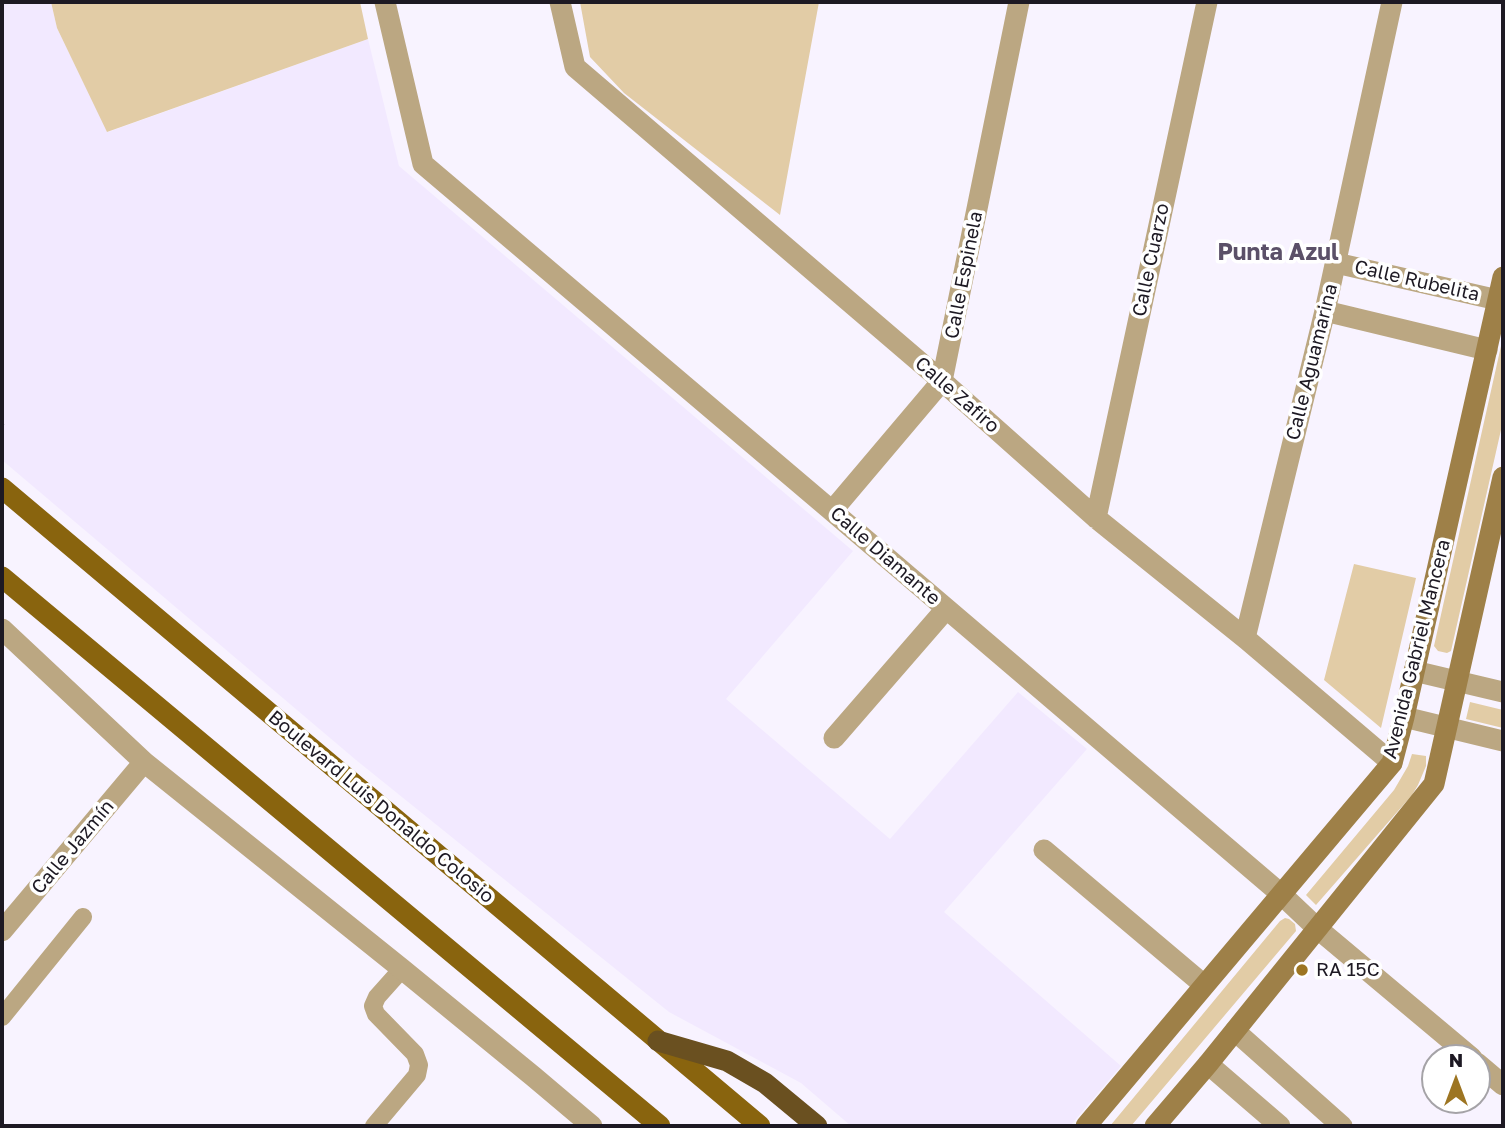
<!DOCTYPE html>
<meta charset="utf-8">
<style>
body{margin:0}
#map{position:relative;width:1505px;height:1128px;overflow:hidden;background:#f8f3ff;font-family:"Golos Text",sans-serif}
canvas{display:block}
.frame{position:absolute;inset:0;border:4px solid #1d1923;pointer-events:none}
.north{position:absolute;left:1421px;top:1044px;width:70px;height:70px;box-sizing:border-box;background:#fff;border:2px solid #a5a3a7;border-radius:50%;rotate:0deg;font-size:19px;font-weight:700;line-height:28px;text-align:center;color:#1d1923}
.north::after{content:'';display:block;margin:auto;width:24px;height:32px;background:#9d7522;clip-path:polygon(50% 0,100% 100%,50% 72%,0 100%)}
</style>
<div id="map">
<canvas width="1505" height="1128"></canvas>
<div class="frame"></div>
<div class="north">N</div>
</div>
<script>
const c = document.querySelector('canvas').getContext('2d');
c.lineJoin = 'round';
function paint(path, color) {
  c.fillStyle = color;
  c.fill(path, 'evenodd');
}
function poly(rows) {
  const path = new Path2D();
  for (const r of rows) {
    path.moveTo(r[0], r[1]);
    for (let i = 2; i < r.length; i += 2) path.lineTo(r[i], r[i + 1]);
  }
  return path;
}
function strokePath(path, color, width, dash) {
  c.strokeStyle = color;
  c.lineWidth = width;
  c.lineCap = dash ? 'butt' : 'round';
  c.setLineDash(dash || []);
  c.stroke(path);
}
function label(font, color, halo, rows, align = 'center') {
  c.font = font + ' "Golos Text",sans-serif';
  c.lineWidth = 7;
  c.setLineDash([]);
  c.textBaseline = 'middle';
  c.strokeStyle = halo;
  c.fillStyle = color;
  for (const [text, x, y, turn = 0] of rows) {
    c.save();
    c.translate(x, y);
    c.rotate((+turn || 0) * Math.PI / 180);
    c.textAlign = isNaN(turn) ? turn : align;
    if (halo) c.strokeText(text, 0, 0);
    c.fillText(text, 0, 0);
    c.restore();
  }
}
paint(poly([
 [2,2,51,2,57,28,108,132,368,39,399,166,853,551,726,699,890,839,1018,692,1087,749,944,912,1121,1066,1070,1126,851,1126,801,1083,669,1012,356,760,2,460]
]), '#f2e9ff');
paint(poly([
 [51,2,360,2,368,39,107,132,57,28],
 [580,2,819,2,780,215,624,93,590,57],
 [1503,337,1503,421,1451,651,1447,653,1438,651,1434,646],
 [1354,564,1416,578,1381,728,1324,680],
 [1470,702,1503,710,1503,728,1466,719],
 [1412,754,1426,756,1426,766,1418,785,1412,795,1316,905,1306,895,1394,790,1408,766],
 [1285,918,1289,919,1295,924,1296,931,1131,1126,1110,1126,1280,921]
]), '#e2cca6');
strokePath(poly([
 [2,424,2,425]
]), '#a8a4af', 4.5, [3.5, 5]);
strokePath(poly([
 [2,1017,83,917],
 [374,1126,417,1075,419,1065,415,1054,376,1014,373,1006,377,997,402,969]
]), '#bba782', 18);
strokePath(poly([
 [385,2,423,164,832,511,1281,894,1318,929,1472,1058],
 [560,2,575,67,942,381,1096,518,1245,638,1392,763],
 [1336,263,1498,300],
 [1325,311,1487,350],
 [832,511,942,381,1019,2],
 [1096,518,1207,2],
 [2,629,144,762,402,969,534,1077,592,1126],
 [1245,638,1325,311,1392,2],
 [1414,671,1503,692],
 [1404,717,1503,741],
 [834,738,946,609],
 [1044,850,1204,985],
 [2,931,144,762],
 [1235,1031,1342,1126],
 [1477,1063,1503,1085],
 [1208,1064,1280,1126]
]), '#bba782', 21);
strokePath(poly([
 [1086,1126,1392,763,1404,717,1503,277],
 [1155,1126,1208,1064,1434,784,1503,477]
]), '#9e8048', 21);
strokePath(poly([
 [2,488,760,1126],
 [2,577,660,1126]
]), '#89640e', 21);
strokePath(poly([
 [658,1041,727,1061,765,1083,817,1126]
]), '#6a5020', 21);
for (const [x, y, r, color] of [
 [1302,970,7,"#9d7522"]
]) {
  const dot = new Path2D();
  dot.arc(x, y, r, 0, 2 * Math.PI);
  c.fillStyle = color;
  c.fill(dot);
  strokePath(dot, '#fff', 2.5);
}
label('19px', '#1d1923', '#fff', [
 ["Calle Cuarzo",1151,260,-78],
 ["Calle Espinela",964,275,-79],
 ["Calle Rubelita",1417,281,13],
 ["Calle Aguamarina",1312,362,-76],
 ["Calle Zafiro",957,395,41],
 ["Calle Diamante",885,556,41],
 ["Avenida Gabriel Mancera",1417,649,-76],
 ["Boulevard Luis Donaldo Colosio",381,807,40],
 ["Calle Jazmín",73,847,-50]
]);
label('19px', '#1d1923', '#fff', [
 ["RA 15C",1316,970]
], 'left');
label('bold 23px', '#5b5068', '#fff', [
 ["Punta Azul",1278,253]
]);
</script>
